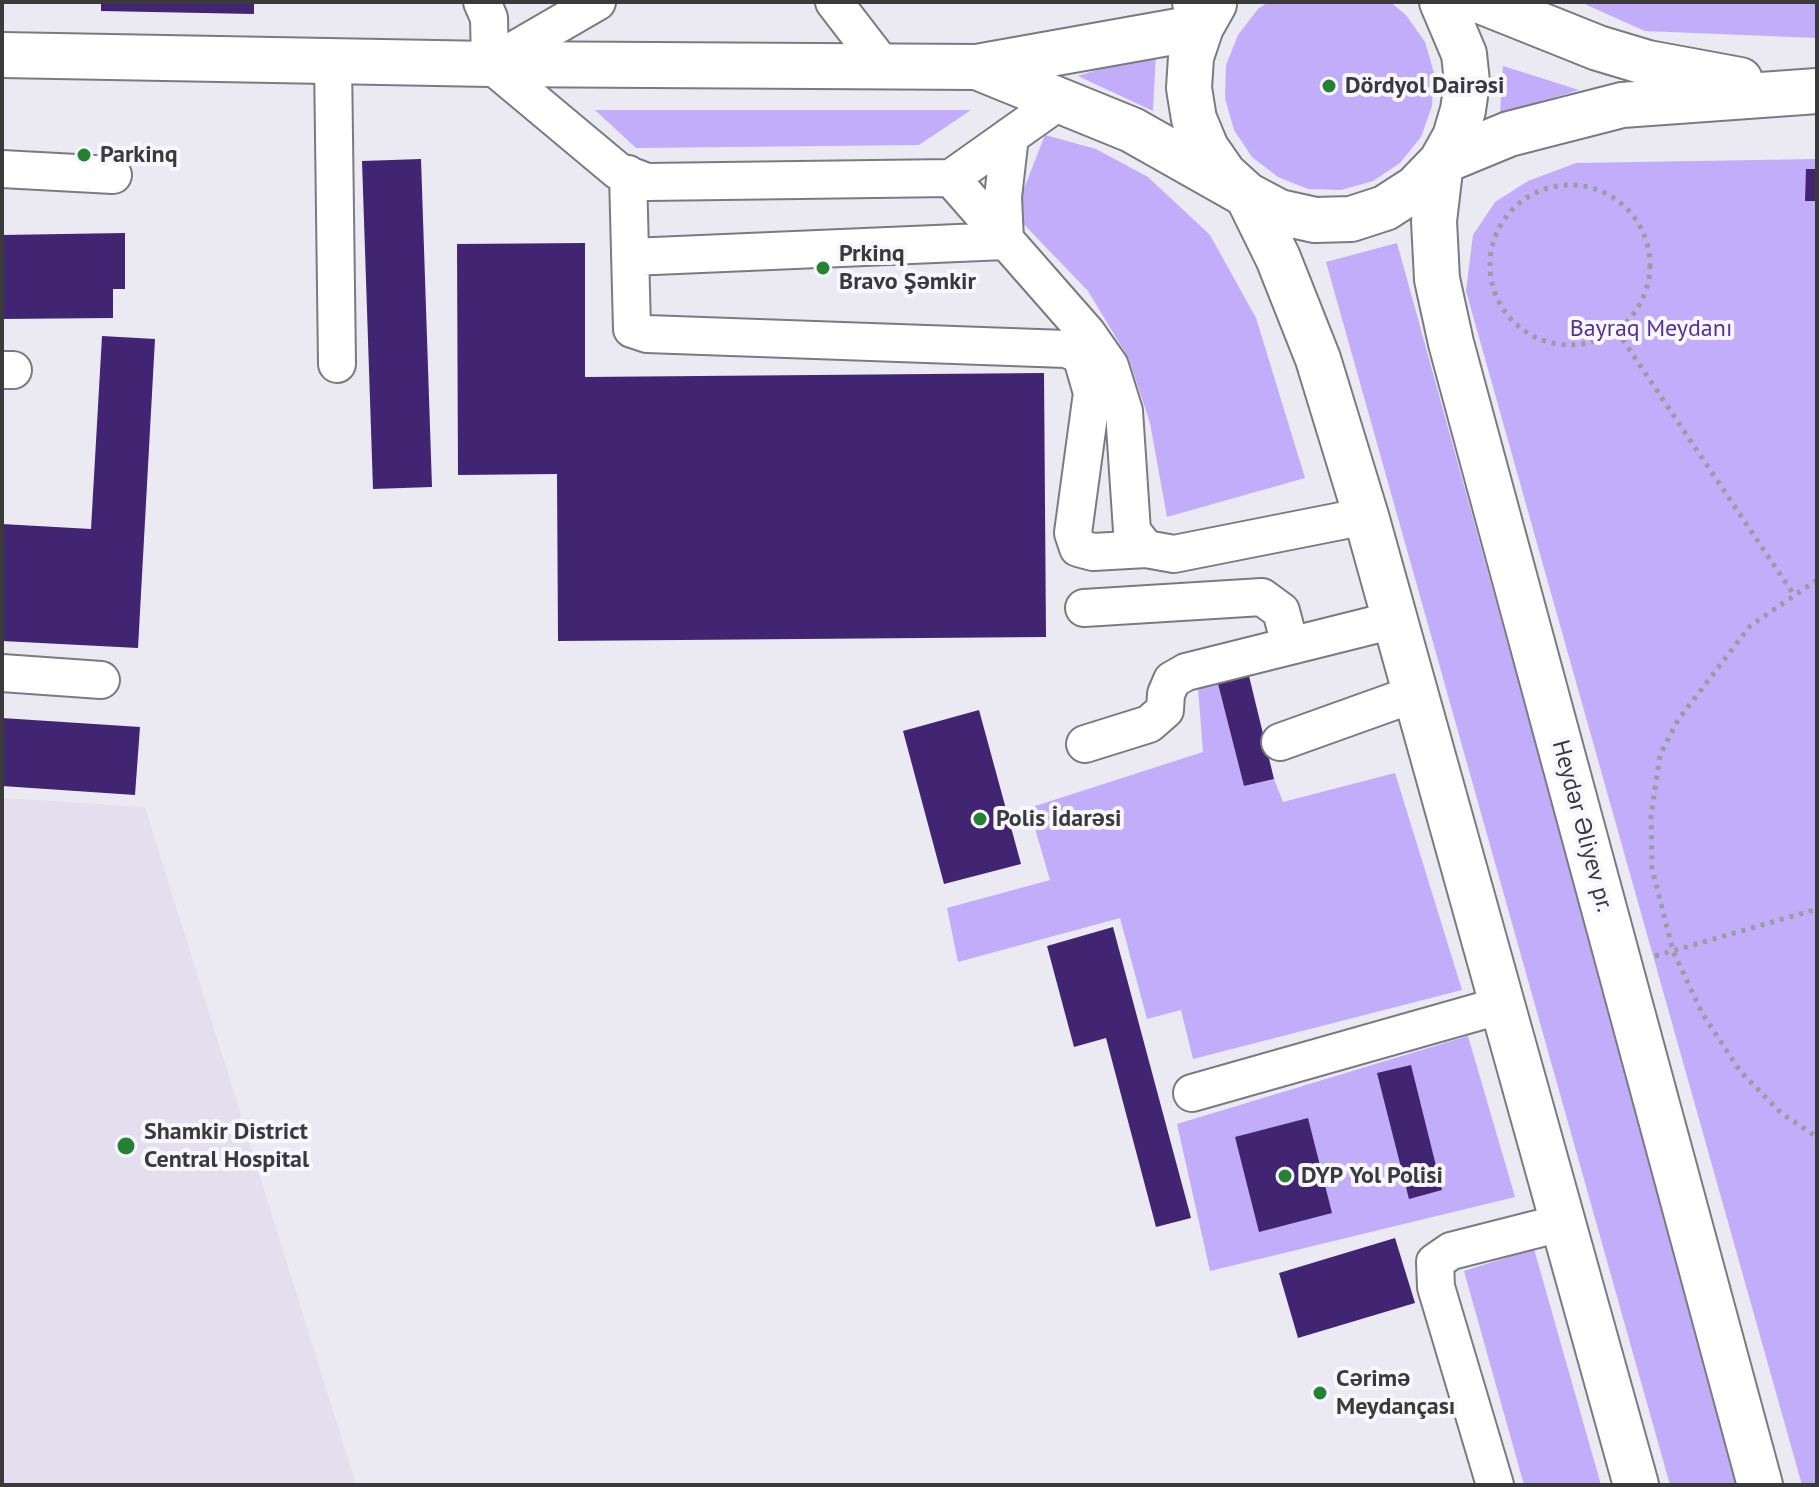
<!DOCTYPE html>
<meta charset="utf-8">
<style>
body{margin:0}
#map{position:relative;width:1819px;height:1487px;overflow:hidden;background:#ebeaf2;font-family:"PT Sans",sans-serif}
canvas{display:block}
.frame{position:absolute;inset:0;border:4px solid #3a3a3d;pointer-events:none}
</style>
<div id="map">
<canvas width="1819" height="1487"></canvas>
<div class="frame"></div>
</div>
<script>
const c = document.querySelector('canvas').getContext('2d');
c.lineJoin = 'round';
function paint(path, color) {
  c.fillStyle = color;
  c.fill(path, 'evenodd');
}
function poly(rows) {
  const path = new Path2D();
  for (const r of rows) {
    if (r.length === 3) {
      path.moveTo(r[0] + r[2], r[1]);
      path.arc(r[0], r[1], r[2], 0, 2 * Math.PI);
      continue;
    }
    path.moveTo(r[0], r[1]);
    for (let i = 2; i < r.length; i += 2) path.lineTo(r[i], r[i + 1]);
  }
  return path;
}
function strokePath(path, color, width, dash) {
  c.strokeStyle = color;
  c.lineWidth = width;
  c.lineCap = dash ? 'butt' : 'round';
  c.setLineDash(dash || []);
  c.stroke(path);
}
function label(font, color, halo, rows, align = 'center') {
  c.font = font + ' "PT Sans",sans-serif';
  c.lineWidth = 8;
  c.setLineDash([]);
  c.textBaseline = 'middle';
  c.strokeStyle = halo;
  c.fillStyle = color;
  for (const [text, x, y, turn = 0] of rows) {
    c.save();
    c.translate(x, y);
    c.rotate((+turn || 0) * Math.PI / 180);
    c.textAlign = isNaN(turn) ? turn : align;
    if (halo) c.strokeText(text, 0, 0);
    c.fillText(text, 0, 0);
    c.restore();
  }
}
paint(poly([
 [2,798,145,807,356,1485,2,1485]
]), '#e3dfef');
paint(poly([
 [1268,2,1390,2,1406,15,1425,42,1434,73,1432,106,1421,137,1400,163,1373,181,1341,190,1308,189,1278,177,1252,157,1234,130,1225,98,1226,65,1238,35,1258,9],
 [1580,2,1817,2,1817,38,1645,31],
 [1156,51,1153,111,1078,76],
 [1503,66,1579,90,1500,114],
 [595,110,971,110,919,145,636,148],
 [1045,135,1096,149,1148,177,1210,235,1256,318,1305,478,1167,517,1150,423,1129,359,1088,291,1014,214],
 [1817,159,1817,1485,1802,1485,1466,291,1473,235,1495,202,1528,181,1576,163],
 [1397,243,1740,1485,1670,1485,1326,262],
 [1218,684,1244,786,1274,779,1283,802,1395,773,1462,990,1193,1059,1181,1010,1147,1019,1120,918,958,962,947,908,1050,880,1029,808,1203,752,1198,688],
 [1468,1036,1515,1197,1210,1271,1177,1124],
 [1534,1249,1601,1485,1524,1485,1464,1271]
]), '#c1adfa');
paint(poly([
 [101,2,254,2,254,14,101,11],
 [421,159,432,487,373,489,362,161],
 [1806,169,1817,169,1817,201,1805,201],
 [125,233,125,289,113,289,113,318,2,319,2,235],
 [585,243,585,377,1044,373,1046,637,558,641,557,474,458,475,457,244],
 [102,336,155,339,138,648,2,641,2,524,91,529],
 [1249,676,1274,779,1244,786,1218,684],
 [979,710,1021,864,944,884,903,731],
 [2,718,140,727,135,795,2,786],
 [1113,927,1191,1218,1156,1227,1106,1038,1074,1047,1047,946],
 [1411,1065,1442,1190,1409,1199,1377,1073],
 [1308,1118,1332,1213,1259,1232,1235,1137],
 [1395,1238,1415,1303,1298,1338,1279,1273]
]), '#412573');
const minor = poly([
 [482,2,489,18,490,64,618,171,647,182,951,178,1061,100],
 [834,2,884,67],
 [333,60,337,364],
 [490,64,597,2],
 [2,169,113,175],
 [628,174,632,329,647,334,1066,349,1081,355,1092,393,1073,533,1078,548,1093,552,1146,549],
 [951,178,1087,333,1110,366,1124,411,1132,531,1146,549,1174,554,1366,516],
 [631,257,1005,241,1003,197,1010,136],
 [2,370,13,370],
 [1084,608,1262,597,1281,611,1290,645],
 [2,673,101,680],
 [1280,742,1414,694],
 [1085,744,1149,724,1165,710,1166,694,1172,680,1186,672,1394,620],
 [1192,1093,1499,1006],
 [1495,1485,1436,1287,1435,1262,1451,1251,1561,1223]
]);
const major = poly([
 [1483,2,1598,48,1648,63,1740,80],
 [1214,4,1201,27,1191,57,1189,88,1194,119,1206,148,1224,174,1247,195,1279,212,1315,220,1351,219,1385,208,1416,188,1441,162,1455,137,1463,110,1467,82,1464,54,1442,2],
 [2,55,490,64,977,67,1201,27,1195,2],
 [977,67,1132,130,1247,195,1278,258,1318,359,1366,516,1636,1485],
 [1760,1485,1451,343,1437,279,1434,221,1441,162,1509,134,1622,105,1817,91]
]);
strokePath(minor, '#7b7a81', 40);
strokePath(major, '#7b7a81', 48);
strokePath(poly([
 [1570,265,80],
 [1617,331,1794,595],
 [1817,580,1750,626,1678,720,1660,755,1651,815,1652,868,1673,951,1702,1013,1740,1071,1781,1113,1817,1137],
 [1655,956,1817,909]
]), '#9b9ba0', 5, [4, 6]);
strokePath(minor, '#fff', 36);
strokePath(major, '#fff', 44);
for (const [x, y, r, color] of [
 [1329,86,8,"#268233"],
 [84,155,8,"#268233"],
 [823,268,8,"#268233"],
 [980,819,8,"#268233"],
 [126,1146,10,"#268233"],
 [1285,1176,8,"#268233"],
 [1320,1393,8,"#268233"]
]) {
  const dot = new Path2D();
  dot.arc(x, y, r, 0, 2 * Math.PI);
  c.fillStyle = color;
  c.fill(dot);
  strokePath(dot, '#f9f7fe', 3);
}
label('bold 24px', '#3a3a3d', '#f9f7fe', [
 ["Dördyol Dairəsi",1345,86],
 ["Parkinq",100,155],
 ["Prkinq",839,254],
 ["Bravo Şəmkir",839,282],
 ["Polis İdarəsi",996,819],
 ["Shamkir District",144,1132],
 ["Central Hospital",144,1160],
 ["DYP Yol Polisi",1301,1176],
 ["Cərimə",1336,1379],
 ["Meydançası",1336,1407]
], 'left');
label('24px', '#553095', '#f9f7fe', [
 ["Bayraq Meydanı",1651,329]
]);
label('24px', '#3a3a3d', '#f9f7fe', [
 ["Heydər Əliyev pr.",1582,826,75]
]);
</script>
